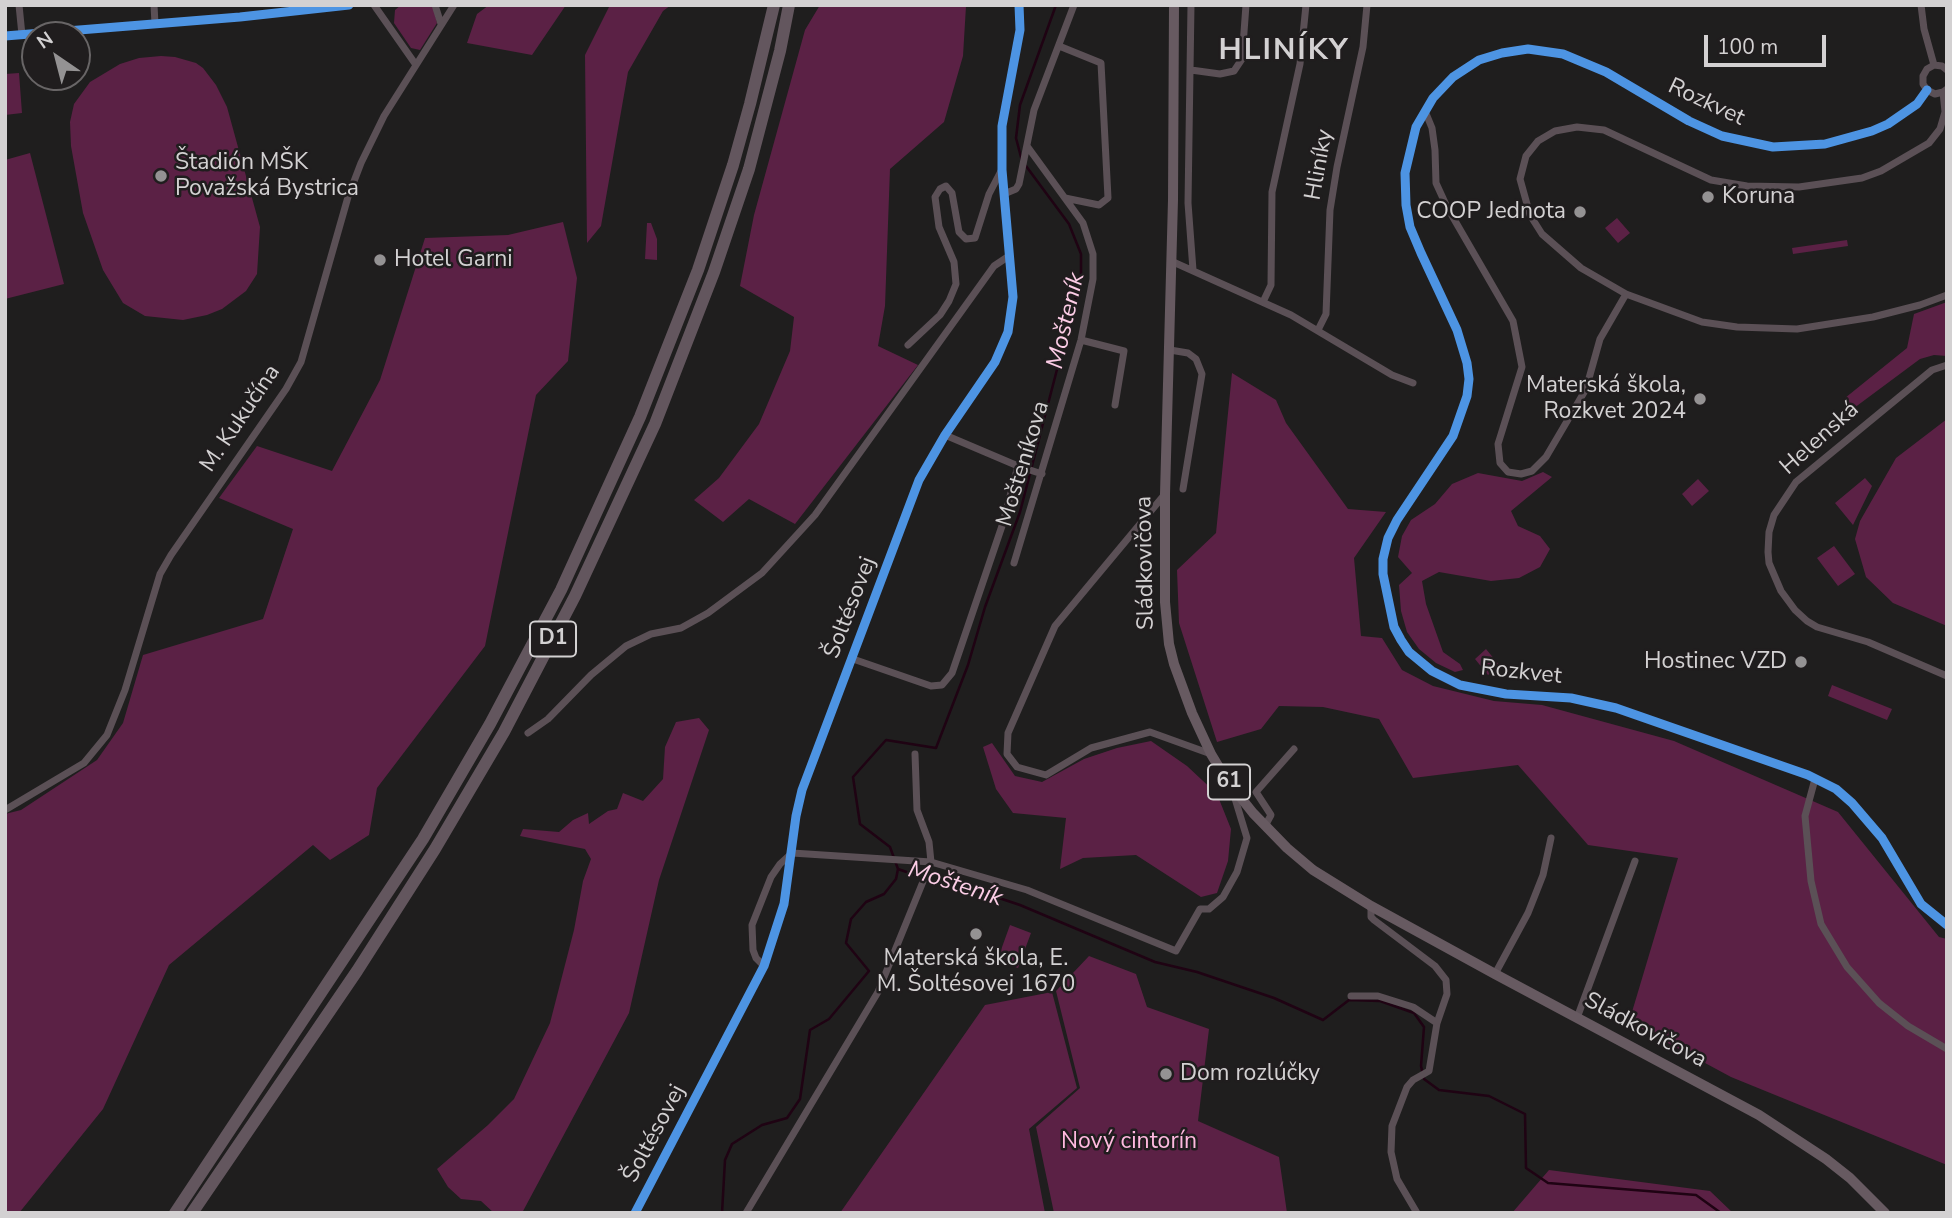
<!DOCTYPE html>
<meta charset="utf-8">
<style>
body{margin:0}
#map{position:relative;width:1952px;height:1218px;overflow:hidden;background:#1f1e1e;font-family:"Nunito Sans",sans-serif}
canvas{display:block}
.frame{position:absolute;inset:0;border:7px solid #d3d1d2;pointer-events:none}
.north{position:absolute;left:21px;top:21px;width:70px;height:70px;box-sizing:border-box;background:#201d1e;border:2px solid #686566;border-radius:50%;rotate:325deg;font-size:19px;font-weight:700;line-height:28px;text-align:center;color:#d3d1d2}
.north::after{content:'';display:block;margin:auto;width:24px;height:32px;background:#949293;clip-path:polygon(50% 0,100% 100%,50% 72%,0 100%)}
.scale{position:absolute;left:1704px;top:35px;width:122px;height:32px;box-sizing:border-box;border:4px solid #d3d1d2;border-top:0;padding-left:9px;font-size:21px;line-height:24px;white-space:nowrap;color:#d3d1d2;-webkit-text-stroke:5px #201d1e;paint-order:stroke}
</style>
<div id="map">
<canvas width="1952" height="1218"></canvas>
<div class="frame"></div>
<div class="north">N</div>
<div class="scale">100 m</div>
</div>
<script>
const c = document.querySelector('canvas').getContext('2d');
c.lineJoin = 'round';
function paint(path, color) {
  c.fillStyle = color;
  c.fill(path, 'evenodd');
}
function poly(rows) {
  const path = new Path2D();
  for (const r of rows) {
    path.moveTo(r[0], r[1]);
    for (let i = 2; i < r.length; i += 2) path.lineTo(r[i], r[i + 1]);
  }
  return path;
}
function strokePath(path, color, width, dash) {
  c.strokeStyle = color;
  c.lineWidth = width;
  c.lineCap = dash ? 'butt' : 'round';
  c.setLineDash(dash || []);
  c.stroke(path);
}
function label(font, color, halo, rows, align = 'center') {
  c.font = font + ' "Nunito Sans",sans-serif';
  c.lineWidth = 5;
  c.setLineDash([]);
  c.textBaseline = 'middle';
  c.strokeStyle = halo;
  c.fillStyle = color;
  for (const [text, x, y, turn = 0] of rows) {
    c.save();
    c.translate(x, y);
    c.rotate((+turn || 0) * Math.PI / 180);
    c.textAlign = isNaN(turn) ? turn : align;
    if (halo) c.strokeText(text, 0, 0);
    c.fillText(text, 0, 0);
    c.restore();
  }
}
paint(poly([
 [401,5,431,5,434,9,437,23,420,50,411,48,394,23,395,10],
 [489,5,566,5,532,55,467,43,477,14],
 [610,5,671,5,663,11,628,72,601,226,587,243,585,55],
 [820,5,966,6,963,56,944,122,890,169,885,306,878,346,918,365,795,524,749,499,723,522,694,500,719,478,759,424,790,351,794,317,740,286,754,215,805,30],
 [161,56,175,57,196,63,203,68,216,85,227,107,260,227,257,274,246,291,222,309,207,315,183,320,145,316,123,303,103,270,83,213,71,146,70,122,74,104,90,82,120,64,139,58],
 [19,73,22,113,5,115,5,74],
 [30,153,64,284,5,299,5,160],
 [1617,218,1630,233,1618,243,1605,228],
 [563,222,577,278,568,361,536,395,485,646,377,788,369,835,330,860,313,845,169,965,103,1109,19,1213,5,1213,5,814,21,810,97,760,123,723,143,655,263,619,293,529,219,498,257,446,332,471,380,380,425,238,508,235],
 [647,223,651,223,657,239,657,260,645,259],
 [1847,240,1848,246,1793,254,1792,248],
 [1947,302,1947,356,1934,355,1920,359,1850,411,1845,398,1907,348,1914,314],
 [1232,373,1276,400,1286,423,1348,509,1386,512,1354,558,1361,636,1382,638,1402,670,1433,686,1494,701,1542,705,1674,741,1838,812,1939,937,1947,939,1947,1165,1731,1077,1629,1022,1678,858,1588,845,1518,765,1413,778,1379,719,1323,707,1279,706,1261,729,1217,742,1179,623,1177,570,1216,533],
 [1947,419,1947,626,1893,603,1866,577,1855,539,1860,521,1896,458],
 [1543,472,1552,477,1511,511,1518,526,1540,536,1550,549,1540,567,1519,578,1491,581,1439,572,1422,581,1426,604,1443,652,1460,664,1463,670,1455,672,1436,663,1419,649,1407,632,1401,611,1399,585,1412,573,1398,557,1402,536,1411,520,1435,504,1452,484,1478,473,1522,481],
 [1865,478,1872,486,1853,525,1835,503],
 [1698,479,1709,491,1692,506,1682,494],
 [1834,546,1855,574,1838,586,1817,558],
 [1486,649,1500,666,1488,675,1475,659],
 [1832,685,1892,709,1887,720,1828,696],
 [699,718,709,730,659,880,629,1013,522,1213,494,1213,481,1201,461,1199,448,1187,437,1169,488,1125,514,1099,550,1023,574,930,583,881,591,859,585,849,520,836,523,829,559,832,573,820,588,813,589,824,608,811,617,809,623,793,643,801,663,779,665,747,676,722],
 [1151,741,1187,766,1217,794,1231,829,1228,861,1217,893,1201,897,1136,855,1083,858,1060,869,1066,818,1013,813,996,789,983,747,992,743,1015,776,1042,782,1084,759,1117,748],
 [1010,925,1031,933,1018,968,997,961],
 [1089,956,1136,974,1147,1007,1209,1029,1198,1121,1279,1157,1287,1213,1054,1213,1036,1127,1080,1088,1056,991],
 [1052,992,1077,1088,1029,1129,1045,1213,840,1213,985,1005],
 [1549,1170,1710,1191,1733,1213,1512,1213]
]), '#5b2145');
strokePath(poly([
 [1022,161,1016,138,1020,105,1056,5],
 [1026,166,1069,224,1081,254,1081,277,1020,512,985,607,968,665,936,748,886,740,853,777,860,824,890,847,898,869,958,890,972,889,1020,905,1155,962,1197,972,1274,998,1323,1020,1349,1000,1380,1001,1414,1013,1424,1027,1421,1066,1424,1079,1439,1090,1489,1096,1525,1114,1526,1168,1548,1183,1696,1195,1721,1213],
 [722,1213,725,1160,732,1144,762,1125,787,1118,800,1099,810,1030,829,1019,869,971,846,943,851,919,866,902,884,894,896,879,898,869]
]), '#1f0313', 2.5);
strokePath(poly([
 [19,5,22,35],
 [154,5,155,24],
 [374,5,416,65],
 [435,5,441,24],
 [1191,5,1188,203,1193,270],
 [1921,5,1924,29,1934,65],
 [5,36,240,17,349,5],
 [1059,46,1101,63,1108,198,1099,205,1065,198],
 [1191,70,1220,74,1234,71,1242,59,1246,5],
 [1947,70,1942,66,1934,65,1927,69,1923,76,1923,84,1927,90,1935,94,1943,92,1947,89],
 [1927,90,1917,104,1888,124,1872,131,1825,144,1773,147,1722,136,1689,121,1606,72,1563,54,1528,49,1502,53,1479,60,1453,77,1433,98,1416,127,1405,173,1406,205,1410,227,1421,253,1457,330,1467,363,1469,379,1467,396,1453,436,1397,520,1388,538,1383,559,1383,574,1394,627,1401,640,1409,652,1432,671,1460,685,1506,694,1571,698,1616,708,1808,775,1836,789,1852,803,1882,838,1921,904,1947,925],
 [1943,92,1945,112,1940,129,1929,143,1881,171,1862,178,1799,187,1747,186,1711,180,1604,130,1577,127,1555,131,1538,141,1526,156,1520,179,1530,215,1542,234,1581,268,1626,294,1702,322,1737,327,1797,329,1873,317,1920,305,1947,295],
 [1425,111,1432,128,1435,150,1436,183,1447,207,1513,321,1522,367,1498,444,1500,463,1508,472,1521,474,1532,471,1546,457,1586,389,1600,339,1626,294],
 [1004,194,1016,189,1019,184,1034,110,1074,5],
 [1171,261,1291,315,1392,375,1413,383],
 [1263,302,1271,285,1272,192,1300,64,1306,5],
 [1318,330,1326,314,1330,210,1337,167,1363,47,1367,5],
 [1081,340,1124,351,1115,405],
 [908,345,940,315,949,301,956,284,954,262,939,227,935,197,940,189,946,186,952,193,959,232,966,239,975,238,989,194,1001,171],
 [1170,350,1188,353,1196,359,1202,374,1183,489],
 [1947,365,1932,370,1796,482,1774,515,1769,532,1768,552,1769,563,1781,591,1795,610,1807,621,1817,627,1868,642,1947,676],
 [1018,466,1042,474],
 [1165,494,1055,626,1008,733,1007,754,1017,767,1046,775,1091,748,1150,732,1211,754],
 [1014,563,1081,340,1093,279,1093,254,1083,223,1027,146],
 [853,659,931,686,942,685,952,673,1003,523,1018,466,945,435],
 [528,733,548,719,591,675,626,646,651,634,681,628,708,613,762,573,815,515,994,266,1009,256],
 [1815,779,1805,816,1811,881,1821,924,1847,967,1879,1003,1908,1026,1947,1049],
 [5,810,84,763,107,735,125,690,160,574,171,555,286,389,301,362,348,197,361,163,384,116,454,5],
 [1265,826,1271,815,1256,792,1294,749],
 [1371,906,1371,917,1374,920,1435,966,1446,980,1447,994,1437,1023,1429,1071,1413,1080,1407,1087,1392,1126,1391,1152,1397,1179,1417,1213],
 [764,966,756,958,753,950,752,925,771,877,780,864,792,853,931,862,1027,890,1176,951,1200,909,1209,909,1223,897,1237,872,1247,838,1233,792],
 [1495,974,1528,913,1543,875,1551,838],
 [1351,996,1378,996,1413,1007,1437,1023],
 [1577,1018,1635,861],
 [635,1213,764,966,784,904,796,816,802,790,919,480,945,435,995,362,1008,332,1013,297,1002,170,1002,126,1020,30,1019,5],
 [746,1213,878,992,931,862,929,842,917,810,915,754]
]), '#5b5056', 7);
strokePath(poly([
 [1174,5,1173,200,1165,494,1165,602,1169,644,1174,664,1192,713,1211,754,1226,779,1253,813,1287,848,1313,870,1371,906,1495,974,1759,1115,1826,1159,1850,1178,1885,1213]
]), '#675a61', 10);
strokePath(poly([
 [175,1213,423,839,490,724,561,590,640,417,698,270,733,165,750,104,774,5],
 [192,1213,357,971,435,849,504,732,575,596,655,424,714,272,749,169,780,51,789,5]
]), '#63565e', 12);
strokePath(poly([
 [5,36,240,17,349,5],
 [1927,90,1917,104,1888,124,1872,131,1825,144,1773,147,1722,136,1689,121,1606,72,1563,54,1528,49,1502,53,1479,60,1453,77,1433,98,1416,127,1405,173,1406,205,1410,227,1421,253,1457,330,1467,363,1469,379,1467,396,1453,436,1397,520,1388,538,1383,559,1383,574,1394,627,1401,640,1409,652,1432,671,1460,685,1506,694,1571,698,1616,708,1808,775,1836,789,1852,803,1882,838,1921,904,1947,925],
 [635,1213,764,966,784,904,796,816,802,790,919,480,945,435,995,362,1008,332,1013,297,1002,170,1002,126,1020,30,1019,5]
]), '#4d94e3', 9);
for (const [x, y, r, color] of [
 [161,176,7,"#949293"],
 [1708,197,7,"#949293"],
 [1580,212,7,"#949293"],
 [380,260,7,"#949293"],
 [1700,399,7,"#949293"],
 [1801,662,7,"#949293"],
 [976,934,7,"#949293"],
 [1166,1074,7,"#949293"]
]) {
  const dot = new Path2D();
  dot.arc(x, y, r, 0, 2 * Math.PI);
  c.fillStyle = color;
  c.fill(dot);
  strokePath(dot, '#201d1e', 2.5);
}
for (const [x, y, w] of [
 [553,639,46],
 [1229,782,42]
]) {
  const box = new Path2D();
  box.roundRect(x - w / 2, y - 17.5, w, 35, 5);
  c.fillStyle = '#201d1e';
  c.fill(box);
  strokePath(box, '#d3d1d2', 2);
}
label('bold 21px', '#d3d1d2', null, [
 ["D1",553,639],
 ["61",1229,782]
]);
label('23px', '#d3d1d2', '#201d1e', [
 ["Rozkvet",1706,103,25],
 ["Hliníky",1320,165,-80],
 ["M. Kukučína",241,419,-56],
 ["Helenská",1820,439,-42],
 ["Mošteníkova",1024,464,-73],
 ["Sládkovičova",1146,563,-91],
 ["Šoltésovej",851,608,-69],
 ["Rozkvet",1521,673,6],
 ["Sládkovičova",1645,1031,28],
 ["Šoltésovej",655,1134,-62]
]);
label('23px', '#d3d1d2', '#201d1e', [
 ["Štadión MŠK",175,163],
 ["Považská Bystrica",175,189],
 ["Koruna",1722,197],
 ["COOP Jednota",1566,212,"right"],
 ["Hotel Garni",394,260],
 ["Materská škola,",1686,386,"right"],
 ["Rozkvet 2024",1686,412,"right"],
 ["Hostinec VZD",1787,662,"right"],
 ["Materská škola, E.",976,959,"center"],
 ["M. Šoltésovej 1670",976,985,"center"],
 ["Dom rozlúčky",1180,1074]
], 'left');
label('23px', '#ffb9df', '#201d1e', [
 ["Nový cintorín",1129,1142]
]);
label('italic 24px', '#fccde6', '#201d1e', [
 ["Mošteník",1067,321,-77],
 ["Mošteník",955,885,18]
]);
c.letterSpacing = '2px';
label('bold 30px', '#d3d1d2', '#201d1e', [
 ["HLINÍKY",1284,52]
]);
c.letterSpacing = '0px';
</script>
